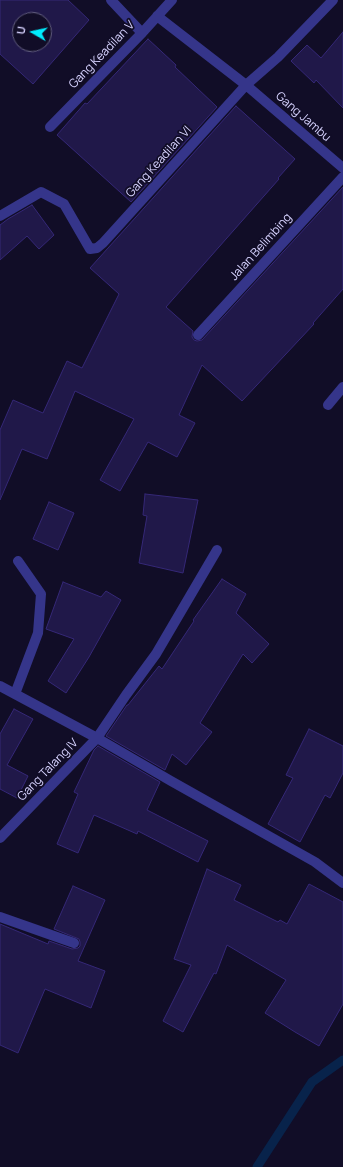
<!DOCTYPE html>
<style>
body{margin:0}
#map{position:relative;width:343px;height:1167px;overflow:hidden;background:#110d27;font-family:Manrope,sans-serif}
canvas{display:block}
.north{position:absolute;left:12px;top:12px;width:40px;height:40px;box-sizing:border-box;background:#110d27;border:1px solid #605c7d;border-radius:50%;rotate:279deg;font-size:11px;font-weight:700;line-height:16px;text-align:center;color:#d7d3ff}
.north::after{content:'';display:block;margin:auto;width:14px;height:18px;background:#00ecfe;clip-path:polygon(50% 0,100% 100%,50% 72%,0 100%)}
</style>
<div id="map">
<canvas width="343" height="1167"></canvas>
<div class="north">U</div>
</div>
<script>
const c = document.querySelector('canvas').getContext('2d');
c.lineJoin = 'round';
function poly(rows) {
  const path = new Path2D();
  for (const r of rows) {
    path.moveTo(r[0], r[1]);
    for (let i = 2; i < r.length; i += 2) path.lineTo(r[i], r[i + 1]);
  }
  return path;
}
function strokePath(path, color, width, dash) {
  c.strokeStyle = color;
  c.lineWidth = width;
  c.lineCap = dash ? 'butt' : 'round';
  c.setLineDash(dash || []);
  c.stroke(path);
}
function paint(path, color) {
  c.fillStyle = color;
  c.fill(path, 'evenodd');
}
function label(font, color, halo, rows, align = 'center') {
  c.font = font + ' Manrope,sans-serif';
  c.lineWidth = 3.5;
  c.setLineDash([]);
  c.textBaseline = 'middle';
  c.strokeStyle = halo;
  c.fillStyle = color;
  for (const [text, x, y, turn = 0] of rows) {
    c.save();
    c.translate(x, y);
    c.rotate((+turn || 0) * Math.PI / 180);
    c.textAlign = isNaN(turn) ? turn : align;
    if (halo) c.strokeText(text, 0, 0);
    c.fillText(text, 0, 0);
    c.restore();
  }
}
strokePath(poly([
 [257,1167,312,1082,343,1060]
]), '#08234b', 9);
const building = poly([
 [0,0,68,0,89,20,33,84,0,54,0,0],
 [20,20,44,20,44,44,20,44,20,20],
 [343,32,343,108,316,80,314,83,291,61,307,45,321,58,343,32],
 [148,39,176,65,175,67,217,107,131,202,57,135,85,103,87,104,148,39],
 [236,106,295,159,278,178,279,179,166,307,193,331,192,337,194,340,197,341,202,340,343,187,343,289,313,323,314,324,242,401,202,365,179,415,195,423,177,457,148,442,120,491,100,480,134,419,75,391,47,459,22,449,0,500,0,430,13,400,43,413,67,361,82,368,119,294,90,268,236,106],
 [32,205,54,235,39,249,27,236,0,260,0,225,8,219,32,205],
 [145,494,198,500,183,573,139,563,147,516,143,515,145,494],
 [49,502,74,513,58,550,33,539,49,502],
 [222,579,246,594,236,613,269,644,252,663,243,654,200,723,212,732,186,765,172,754,165,770,106,736,127,705,128,705,159,666,162,669,194,621,193,620,222,579],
 [63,582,101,597,106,591,121,600,89,657,66,693,48,681,74,639,46,629,63,582],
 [14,709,33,719,7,765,28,776,17,798,0,789,0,734,14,709],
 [309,729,343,746,343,773,330,798,325,795,300,842,268,824,293,778,286,775,309,729],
 [98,746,160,782,147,810,208,841,198,862,138,831,137,834,94,815,78,853,57,844,78,794,74,792,94,750,98,746],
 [207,869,241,885,234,900,278,922,280,920,287,924,309,884,343,902,343,1004,319,1046,295,1032,265,1013,286,980,227,945,216,974,214,973,183,1032,163,1021,191,965,174,959,207,869],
 [73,886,105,900,78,961,105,971,91,1008,45,989,18,1053,0,1045,0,924,48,944,49,941,72,949,78,948,80,946,80,942,79,939,54,929,73,886]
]);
paint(building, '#201849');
strokePath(building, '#352877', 1);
strokePath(poly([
 [111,0,142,33],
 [157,16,246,85,343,168],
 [50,127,142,33,172,0],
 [0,216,41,192,64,204,90,249,97,248,103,243,246,85,278,57,333,0],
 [198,335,343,177],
 [328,405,343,387],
 [0,686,97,738,171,781,315,862,343,883],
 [15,694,38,633,41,594,18,561],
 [0,838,97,738,126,695,156,654,217,550],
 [0,917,74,943]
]), '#35358a', 10);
label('12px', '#d7d3ff', '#110d27', [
 ["Gang Keadilan V",102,55,-46],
 ["Gang Jambu",303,117,41],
 ["Gang Keadilan VI",159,162,-48],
 ["Jalan Belimbing",261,247,-48],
 ["Gang Talang IV",48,770,-46]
]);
</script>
